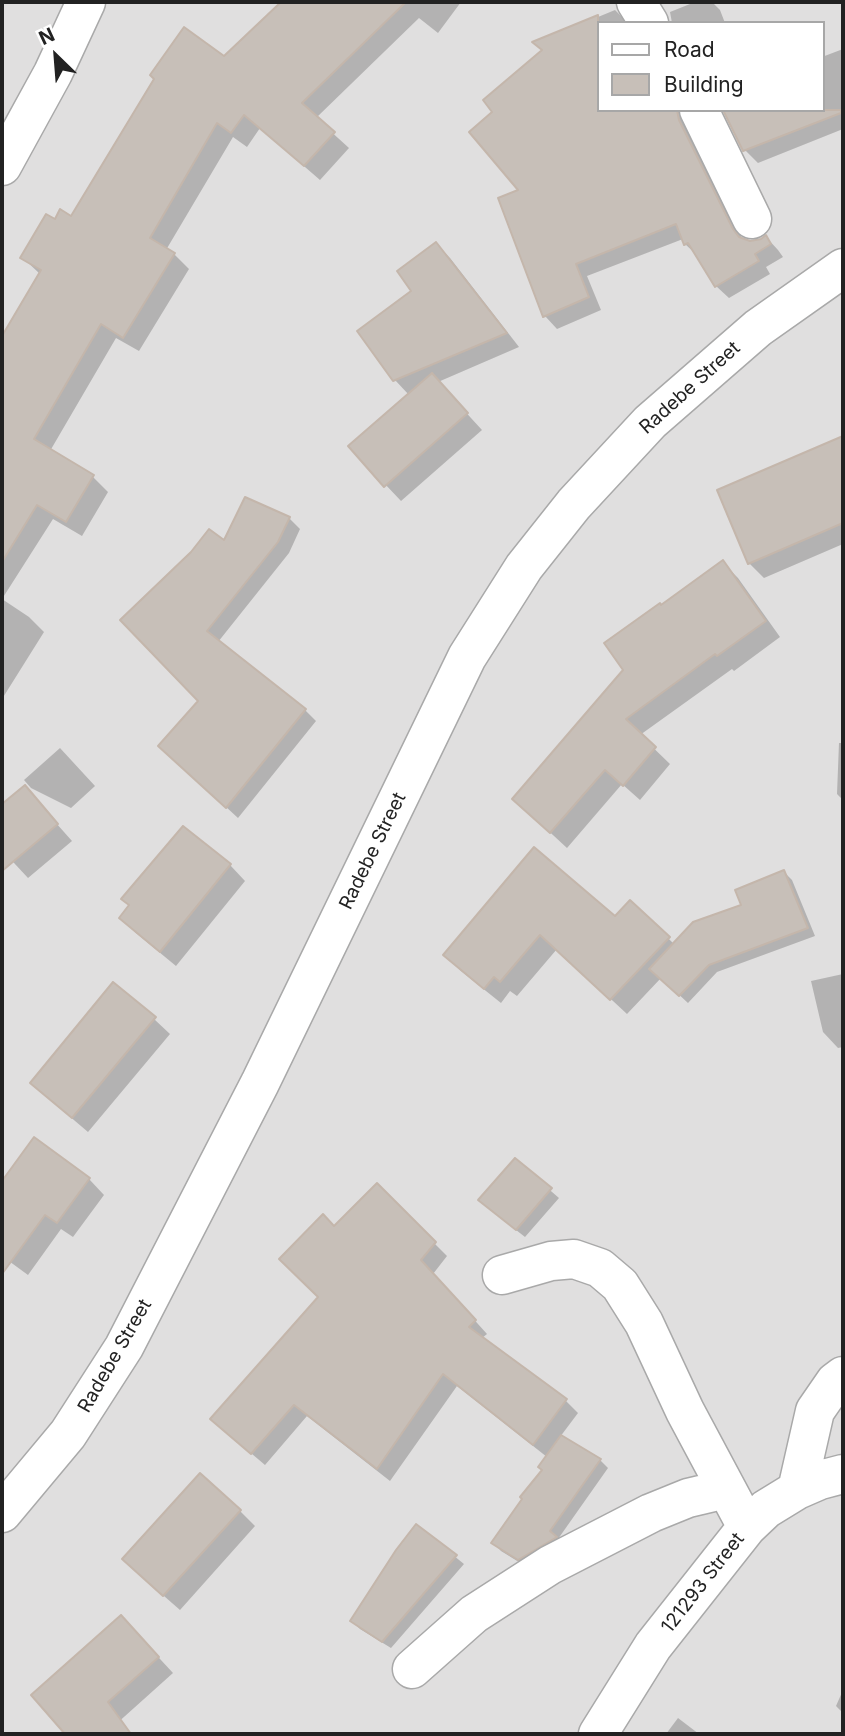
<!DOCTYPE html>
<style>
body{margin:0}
#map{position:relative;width:845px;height:1736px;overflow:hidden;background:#f2efe9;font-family:Inter,sans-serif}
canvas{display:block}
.frame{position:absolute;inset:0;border:4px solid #222;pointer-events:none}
.legend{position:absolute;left:597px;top:21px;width:228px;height:91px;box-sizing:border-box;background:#fff;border:2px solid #a7a7a7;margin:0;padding:9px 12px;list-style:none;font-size:21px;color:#222}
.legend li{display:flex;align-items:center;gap:14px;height:35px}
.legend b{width:35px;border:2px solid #a7a7a7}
.north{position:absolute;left:21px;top:21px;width:70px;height:70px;-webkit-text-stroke:5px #fff;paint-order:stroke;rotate:335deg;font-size:19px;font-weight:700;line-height:28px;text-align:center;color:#222}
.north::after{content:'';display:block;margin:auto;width:24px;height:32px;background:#222;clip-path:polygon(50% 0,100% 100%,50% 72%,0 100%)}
</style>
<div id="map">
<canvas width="845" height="1736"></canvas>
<div class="frame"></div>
<ul class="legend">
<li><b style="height:9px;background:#fff"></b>Road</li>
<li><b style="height:19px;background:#c7bfb8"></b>Building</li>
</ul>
<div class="north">N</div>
</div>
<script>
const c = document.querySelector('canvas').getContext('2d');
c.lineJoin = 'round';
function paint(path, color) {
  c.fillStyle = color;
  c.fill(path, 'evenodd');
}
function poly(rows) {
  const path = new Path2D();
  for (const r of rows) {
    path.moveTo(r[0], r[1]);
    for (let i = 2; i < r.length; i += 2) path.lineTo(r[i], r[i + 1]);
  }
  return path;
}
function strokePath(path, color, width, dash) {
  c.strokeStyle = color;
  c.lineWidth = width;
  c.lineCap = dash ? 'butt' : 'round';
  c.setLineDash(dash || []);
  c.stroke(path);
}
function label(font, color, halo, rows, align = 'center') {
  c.font = font + ' Inter,sans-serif';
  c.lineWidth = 5;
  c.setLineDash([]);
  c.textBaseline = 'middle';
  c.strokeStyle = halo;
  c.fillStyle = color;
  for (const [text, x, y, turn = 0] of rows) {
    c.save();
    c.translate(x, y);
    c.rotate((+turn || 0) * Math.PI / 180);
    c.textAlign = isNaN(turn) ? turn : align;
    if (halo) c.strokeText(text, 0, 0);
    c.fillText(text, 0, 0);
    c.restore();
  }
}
paint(poly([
 [2,2,843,2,843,1734,2,1734],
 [598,23,822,23,822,110,598,110]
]), '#e0dfdf');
paint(poly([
 [283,2,333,2,343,11,350,2,461,2,438,33,419,18,316,118,349,148,320,180,260,128,247,147,233,137,166,250,174,254,189,269,139,351,116,338,50,451,93,477,108,492,82,536,53,519,2,599,29,617,44,632,2,699,2,377,4,374,2,372,2,341,27,313,40,274,22,257,56,222,72,218,224,58],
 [695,2,712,2,720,10,725,23,672,23,670,12],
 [615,10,628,23,598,23,598,110,694,110,691,134,743,240,750,242,762,241,766,237,778,250,783,257,766,267,770,274,729,298,716,286,698,256,685,244,683,239,587,276,601,310,557,329,545,316,521,191,495,112,543,51,535,43],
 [843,49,843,129,758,163,745,150,725,110,822,110,822,57],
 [436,244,450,258,519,347,438,382,482,430,401,501,350,447,409,395,395,380],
 [843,438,843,544,764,578,749,563,719,491],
 [289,518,300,529,289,553,218,642,305,710,316,721,238,818,172,757,200,701,122,620],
 [722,562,738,578,780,637,734,671,732,669,640,735,670,764,640,800,622,784,567,848,514,799,626,670],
 [839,743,843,743,843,800,837,794],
 [60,748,95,786,71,808,31,788,24,780],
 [24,787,72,841,28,878,2,850,2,806],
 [230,865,245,881,176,966,136,933,121,918],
 [784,872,792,880,815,936,717,972,688,1003,661,978,627,1014,557,949,517,996,510,991,501,1003,461,971,446,955,615,918,631,902,674,944,743,906],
 [843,974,843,1047,838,1048,823,1032,811,981],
 [154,1019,170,1034,88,1132,48,1098],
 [34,1140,89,1179,104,1195,73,1237,61,1229,28,1275,2,1256,2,1184],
 [515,1160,559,1198,525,1237,488,1208],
 [377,1186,447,1256,433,1274,487,1334,482,1338,565,1400,578,1413,560,1437,600,1460,608,1468,558,1539,564,1545,527,1567,501,1551,494,1543,544,1470,547,1457,457,1386,390,1481,307,1416,265,1465,225,1431,320,1297,334,1228],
 [240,1511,255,1526,180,1610,140,1575],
 [417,1526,464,1564,391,1648,360,1629,352,1621],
 [136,1633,173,1673,105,1734,68,1734,33,1695],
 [843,1690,843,1713,836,1706],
 [678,1718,699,1734,666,1734]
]), '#0003');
const building = poly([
 [281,2,406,2,302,103,335,132,304,166,244,115,231,133,217,123,150,238,175,253,123,338,101,324,34,439,94,475,66,522,37,505,2,562,2,336,41,270,20,258,46,214,55,219,60,209,71,216,154,79,150,75,184,27,224,56,281,2],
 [598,15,598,110,677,110,679,120,733,229,739,237,750,241,761,239,766,235,771,244,755,254,759,261,715,287,688,243,684,245,676,224,576,264,589,297,543,317,498,198,518,190,469,132,492,112,483,100,542,50,532,42,598,15],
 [723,110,841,110,841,113,743,151,723,110],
 [436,242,507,333,393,381,357,331,411,291,397,271,436,242],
 [432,373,468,413,384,487,348,446,432,373],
 [843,436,843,523,748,564,717,490,843,436],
 [245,497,290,517,278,542,207,631,306,709,226,808,158,746,198,701,120,620,191,552,209,529,224,540,245,497],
 [723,560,766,621,717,656,715,654,626,719,656,747,623,786,605,770,550,833,512,799,623,670,604,643,660,603,661,605,723,560],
 [25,785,58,824,2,871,2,804,25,785],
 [183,826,231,864,160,952,119,918,129,905,121,899,183,826],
 [534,847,615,916,630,900,670,937,610,1000,540,935,500,982,494,977,484,989,443,955,534,847],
 [784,870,808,928,709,965,679,996,649,969,693,922,741,905,735,890,784,870],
 [113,982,156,1017,72,1118,30,1083,113,982],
 [34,1137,90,1178,57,1223,45,1215,2,1274,2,1181,34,1137],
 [515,1158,552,1188,516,1230,478,1200,515,1158],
 [377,1183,436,1242,421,1260,476,1320,469,1327,567,1399,533,1445,443,1374,377,1469,294,1405,251,1454,210,1419,318,1297,279,1259,323,1214,334,1226,377,1183],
 [561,1435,601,1459,550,1531,557,1537,518,1560,491,1543,522,1499,520,1497,542,1470,538,1467,561,1435],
 [200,1473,241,1510,163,1596,122,1559,200,1473],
 [416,1524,457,1555,382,1642,350,1621,396,1550,416,1524],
 [121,1615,159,1657,108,1702,131,1734,65,1734,31,1695,121,1615]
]);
paint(building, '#c7bfb8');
strokePath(building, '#c4b6ab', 2);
const minor = poly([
 [636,2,649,23],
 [699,110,752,219],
 [2,166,53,73,86,2],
 [502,1275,551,1261,574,1259,600,1268,620,1285,644,1323,685,1411,747,1527],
 [797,1490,815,1411,835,1382,843,1376],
 [2,1513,68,1434,124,1347,260,1083,467,657,524,567,574,504,650,422,758,328,843,268],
 [412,1669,474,1614,550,1565,651,1513,688,1498,726,1489],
 [598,1734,653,1646,747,1527,766,1509,797,1490,820,1480,843,1474]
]);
strokePath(minor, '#a9a9a9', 41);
strokePath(minor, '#fff', 38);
label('19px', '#222', '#fff', [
 ["Radebe Street",690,388,-42],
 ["Radebe Street",373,851,-64],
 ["Radebe Street",115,1356,-60],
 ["121293 Street",703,1583,-52]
]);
</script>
